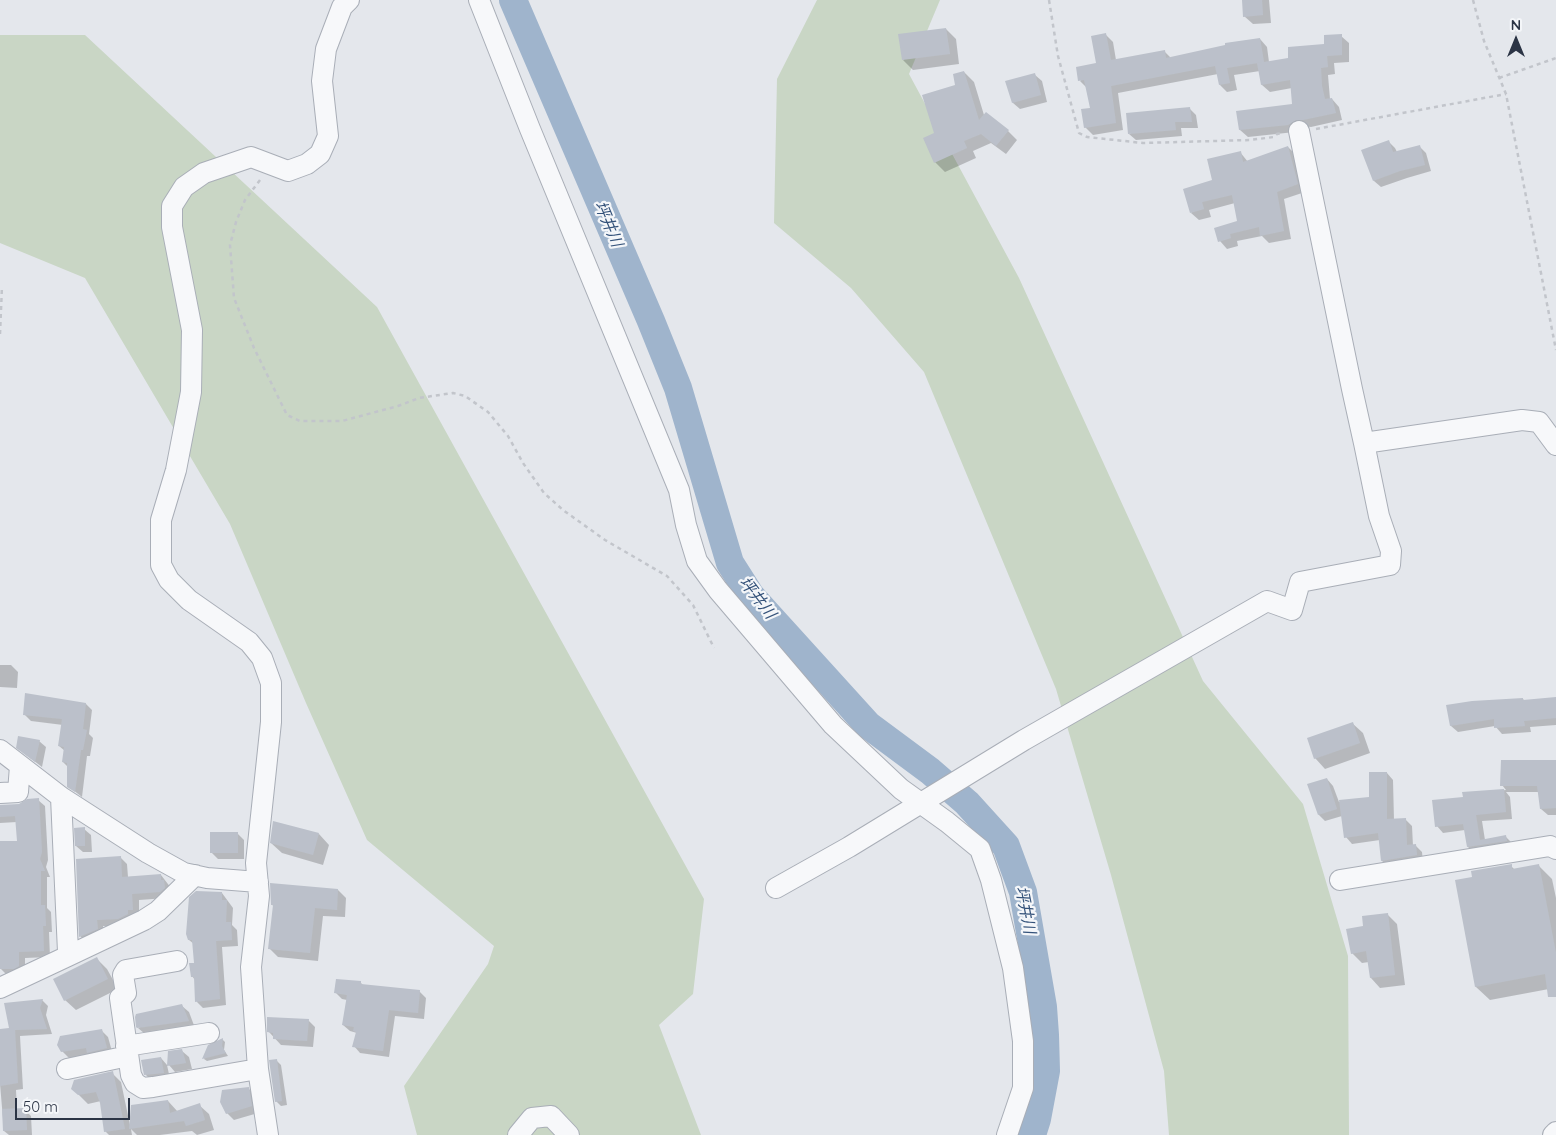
<!DOCTYPE html>
<meta charset="utf-8">
<style>
body{margin:0}
#map{position:relative;width:1556px;height:1135px;overflow:hidden;background:#e4e7ec;font-family:Quicksand,sans-serif}
canvas{display:block}
.north{position:absolute;left:1491px;top:15px;width:50px;height:50px;-webkit-text-stroke:4px #f4f6f9;paint-order:stroke;rotate:0deg;font-size:14px;font-weight:700;line-height:20px;text-align:center;color:#2b3445}
.north::after{content:'';display:block;margin:auto;width:18px;height:22px;background:#2b3445;clip-path:polygon(50% 0,100% 100%,50% 72%,0 100%)}
.scale{position:absolute;left:15px;top:1098px;width:115px;height:22px;box-sizing:border-box;border:2px solid #2b3445;border-top:0;padding-left:6px;font-size:15px;line-height:18px;white-space:nowrap;color:#2b3445;-webkit-text-stroke:4px #f4f6f9;paint-order:stroke}
</style>
<div id="map">
<canvas width="1556" height="1135"></canvas>
<div class="north">N</div>
<div class="scale">50 m</div>
</div>
<script>
const c = document.querySelector('canvas').getContext('2d');
c.lineJoin = 'round';
function paint(path, color) {
  c.fillStyle = color;
  c.fill(path, 'evenodd');
}
function poly(rows) {
  const path = new Path2D();
  for (const r of rows) {
    path.moveTo(r[0], r[1]);
    for (let i = 2; i < r.length; i += 2) path.lineTo(r[i], r[i + 1]);
  }
  return path;
}
function strokePath(path, color, width, dash) {
  c.strokeStyle = color;
  c.lineWidth = width;
  c.lineCap = dash ? 'butt' : 'round';
  c.setLineDash(dash || []);
  c.stroke(path);
}
function label(font, color, halo, rows, align = 'center') {
  c.font = font + ' Quicksand,"Noto Sans JP",sans-serif';
  c.lineWidth = 4.5;
  c.setLineDash([]);
  c.textBaseline = 'middle';
  c.strokeStyle = halo;
  c.fillStyle = color;
  for (const [text, x, y, turn = 0] of rows) {
    c.save();
    c.translate(x, y);
    c.rotate((+turn || 0) * Math.PI / 180);
    c.textAlign = isNaN(turn) ? turn : align;
    if (halo) c.strokeText(text, 0, 0);
    c.fillText(text, 0, 0);
    c.restore();
  }
}
paint(poly([
 [817,0,940,0,909,74,1019,278,1203,681,1303,804,1348,956,1349,1135,1169,1135,1164,1071,1111,875,1056,689,924,372,851,288,774,223,777,79],
 [0,35,85,35,377,307,704,899,693,994,659,1025,701,1135,417,1135,404,1086,488,964,494,946,367,840,306,703,230,524,85,278,0,243]
]), '#c9d6c5');
paint(poly([
 [1243,0,1269,0,1271,23,1253,24,1244,16],
 [946,29,956,39,959,64,913,70,903,60],
 [1105,34,1113,42,1116,60,1164,51,1171,58,1260,39,1267,47,1269,62,1290,59,1326,46,1341,36,1349,43,1349,62,1334,63,1335,74,1328,75,1330,99,1332,99,1339,107,1342,120,1311,127,1304,126,1295,132,1248,137,1240,130,1238,112,1293,105,1292,88,1270,92,1262,85,1260,71,1234,75,1237,90,1227,92,1220,85,1218,74,1118,93,1123,130,1093,135,1085,127,1091,109,1087,88,1080,81,1098,64],
 [964,72,974,82,984,115,1008,131,1017,140,1006,154,991,143,973,151,976,158,945,172,935,162,936,134,956,86],
 [1035,75,1042,81,1047,102,1020,109,1013,103,1006,82],
 [1190,109,1196,115,1198,128,1181,128,1182,136,1136,140,1129,134],
 [1388,141,1395,148,1397,152,1419,146,1426,153,1431,171,1407,178,1381,187,1374,181,1363,151],
 [1288,147,1296,155,1305,192,1284,199,1291,239,1269,243,1262,236,1237,241,1238,246,1227,249,1220,241,1239,222,1235,203,1209,210,1211,217,1199,220,1191,213,1214,181,1240,152,1248,162],
 [0,665,11,665,18,672,17,688,0,687],
 [1523,699,1525,701,1556,699,1556,725,1530,727,1531,732,1502,734,1495,726,1458,732,1451,726,1448,706],
 [86,704,92,710,89,734,93,738,90,756,87,756,82,797,68,786,68,767,63,762,65,751,59,746,63,725,31,721,24,714],
 [1352,723,1363,733,1370,753,1325,769,1315,758],
 [39,741,46,747,42,767,25,754],
 [1556,762,1556,815,1548,815,1541,809,1539,792,1506,792,1510,797,1512,819,1482,821,1485,840,1506,837,1512,843,1475,854,1468,847,1465,830,1443,833,1437,826,1464,798,1464,794,1506,790,1502,785],
 [1387,773,1393,780,1394,820,1405,819,1412,826,1413,846,1416,846,1422,852,1423,862,1389,867,1382,861,1380,840,1352,844,1346,837,1342,816,1325,821,1319,815,1309,785,1327,779,1333,786,1339,802,1370,798],
 [38,800,45,806,48,860,46,867,50,877,47,877,47,908,51,912,52,932,49,932,50,957,25,958,25,972,7,975,1,969,0,957,0,843,18,842,17,822,0,823,0,805,19,805],
 [84,829,91,835,92,852,83,852,76,846],
 [237,833,244,840,244,859,218,859,211,852],
 [319,834,329,845,323,865,282,853,271,843],
 [120,857,127,864,128,877,161,875,171,888,167,898,139,900,139,916,125,926,103,926,104,935,87,943,80,936],
 [1511,866,1515,870,1539,866,1552,879,1556,898,1556,997,1549,989,1490,1000,1476,987,1474,878],
 [338,890,346,898,345,917,323,916,318,961,278,957,269,948,274,906,272,905],
 [222,893,233,908,232,925,237,930,238,946,222,947,226,1005,203,1008,197,1002,195,980,192,976,195,964,194,944,189,940],
 [1387,914,1397,924,1405,985,1380,988,1371,978,1369,962,1362,963,1352,953,1365,927],
 [97,959,107,969,118,989,76,1010,65,1000],
 [361,983,363,985,419,991,426,998,424,1019,395,1016,389,1057,360,1053,354,1046,357,1033,350,1031,343,1025,347,1000,342,999,336,993],
 [42,1000,48,1006,46,1015,52,1034,20,1036,23,1089,16,1090,17,1110,25,1110,31,1116,32,1135,9,1135,4,1131,0,1084,10,1030],
 [182,1006,189,1012,195,1028,145,1034,138,1028],
 [308,1020,315,1027,313,1047,281,1045,269,1032],
 [102,1031,108,1037,113,1055,91,1054,69,1058,62,1051],
 [222,1039,225,1042,224,1050,228,1056,207,1061,204,1059,209,1046],
 [182,1051,189,1057,192,1069,175,1072,169,1065],
 [161,1058,167,1065,170,1079,152,1081,145,1074],
 [276,1060,281,1065,287,1105,281,1106,276,1101],
 [112,1073,121,1082,130,1125,168,1101,178,1112,199,1105,209,1114,214,1130,197,1135,192,1131,160,1135,137,1135,131,1129,132,1135,109,1135,105,1131,101,1101,88,1104,73,1089],
 [248,1088,255,1095,258,1113,234,1120,227,1113]
]), '#0003');
strokePath(poly([
 [513,0,651,321,678,388,730,563,751,596,868,725,930,771,967,803,1006,846,1023,892,1043,1007,1045,1035,1046,1071,1037,1119,1032,1135]
]), '#9fb4cc', 28);
paint(poly([
 [1242,0,1262,0,1263,15,1243,17],
 [946,28,950,54,902,60,898,34],
 [1106,33,1111,60,1165,50,1166,58,1225,45,1225,43,1260,38,1264,62,1288,58,1288,47,1324,44,1324,35,1342,34,1342,55,1327,56,1328,67,1321,68,1322,86,1325,99,1332,98,1336,113,1303,120,1296,120,1288,125,1239,130,1236,111,1292,104,1290,80,1261,85,1257,63,1264,62,1227,68,1230,83,1219,85,1215,66,1111,86,1116,123,1084,128,1081,109,1090,108,1084,80,1078,81,1076,67,1096,63,1091,36],
 [964,71,979,120,986,112,1009,130,996,146,981,134,964,141,967,148,934,163,923,138,934,133,922,95,955,85,953,74],
 [1035,73,1041,95,1012,103,1005,81],
 [1190,107,1192,122,1175,122,1176,130,1128,134,1126,113],
 [1389,140,1393,152,1420,145,1425,165,1400,171,1373,181,1361,150],
 [1288,146,1298,184,1277,192,1284,231,1260,236,1259,227,1230,234,1231,238,1218,242,1214,228,1237,221,1232,195,1202,202,1204,209,1190,213,1183,189,1212,180,1207,159,1241,151,1243,162],
 [25,693,86,703,83,729,87,730,83,750,81,750,75,792,67,787,67,763,62,762,64,747,58,746,62,719,23,715],
 [1556,697,1556,718,1524,721,1525,726,1494,728,1494,719,1450,726,1446,705,1472,701,1523,698,1523,700],
 [1353,722,1360,743,1314,759,1307,738],
 [18,736,40,740,35,762,16,748],
 [1501,760,1556,760,1556,808,1540,809,1537,786,1500,786],
 [1369,772,1387,772,1387,819,1406,818,1407,845,1416,844,1417,855,1381,861,1378,833,1344,838,1339,800,1369,797],
 [1327,778,1337,809,1318,815,1307,784],
 [1504,789,1506,812,1476,815,1480,840,1506,835,1507,841,1467,847,1463,824,1435,827,1432,800,1463,797,1462,792],
 [39,798,42,852,40,859,45,871,41,871,41,905,45,905,46,926,43,926,44,951,19,952,19,966,14,969,0,969,0,841,17,841,15,816,0,817,0,805,19,804,27,799],
 [273,821,319,833,313,855,270,843],
 [85,827,85,846,75,846,74,828],
 [210,832,238,832,238,853,210,853],
 [121,856,122,877,161,874,161,880,164,880,165,888,160,892,132,894,133,910,128,910,128,914,118,919,97,920,98,929,79,937,76,859],
 [1512,864,1512,869,1539,864,1556,953,1556,997,1548,997,1545,974,1475,987,1455,880,1472,877,1471,871],
 [270,883,338,889,337,910,315,908,310,953,268,949,273,905,271,905],
 [196,891,222,892,222,900,227,900,226,922,231,922,232,940,216,941,220,999,195,1002,194,977,191,977,189,963,194,963,192,940,188,940,186,934,189,897],
 [1388,913,1395,975,1370,978,1366,951,1351,954,1346,929,1363,926,1362,916],
 [97,957,108,979,64,1001,53,979],
 [336,979,361,981,361,984,420,990,418,1013,389,1010,383,1051,352,1047,356,1032,353,1031,354,1027,342,1025,347,995,334,993],
 [43,999,40,1008,47,1029,15,1030,18,1083,0,1086,0,1029,9,1028,4,1003],
 [182,1004,189,1021,137,1028,136,1027,135,1017,136,1014],
 [267,1017,309,1019,307,1041,273,1039,273,1033,267,1032],
 [102,1029,107,1048,87,1053,86,1048,61,1052,57,1045,60,1036],
 [223,1038,222,1046,226,1053,202,1059,208,1045],
 [182,1049,186,1063,167,1066,168,1051],
 [161,1057,164,1073,144,1075,141,1060],
 [277,1059,282,1101,275,1102,269,1060],
 [113,1071,125,1129,104,1132,100,1103,96,1092,78,1095,71,1089,74,1080],
 [249,1087,252,1106,226,1114,220,1102,222,1090],
 [168,1100,170,1113,200,1103,205,1120,186,1126,184,1121,129,1129,131,1105],
 [26,1108,27,1130,3,1131,2,1109]
]), '#bbc0ca');
const minor = poly([
 [479,0,530,129,679,490,686,525,697,561,718,590,833,725,901,789,947,822,980,849,991,880,1013,968,1023,1041,1023,1088,1007,1135],
 [1299,131,1352,389,1364,443,1522,420,1539,422,1556,445],
 [0,750,61,797,148,853,184,873,207,878,258,882],
 [0,793,18,792,20,766],
 [1340,880,1550,846,1556,849],
 [776,888,849,847,1024,740,1267,601,1292,610,1300,582,1390,565,1391,551,1379,516,1364,443],
 [66,957,144,920,158,911,195,875],
 [177,961,126,970,123,975,126,993,120,998,131,1075,135,1083,143,1088,153,1087,258,1069],
 [0,988,66,957,68,952,61,797],
 [126,1046,209,1033],
 [67,1069,128,1056],
 [268,1135,258,1069,251,967,259,896,256,863,271,722,271,683,262,658,249,642,189,600,169,580,161,565,161,520,176,470,191,392,192,330,172,227,172,206,184,187,204,173,251,157,288,171,307,164,320,154,328,136,322,81,326,49,342,7,349,0],
 [518,1135,532,1118,551,1116,569,1135],
 [1553,1135,1556,1132]
]);
strokePath(minor, '#a9aeb7', 22);
strokePath(poly([
 [1049,0,1058,56,1079,133,1087,137,1143,143,1250,140,1274,137,1277,134,1283,133],
 [1473,0,1484,41,1506,94,1556,350],
 [1499,78,1556,58],
 [1316,129,1506,94],
 [260,180,245,200,236,222,230,245,234,298,254,348,287,415,300,421,342,421,398,406,419,398,453,393,465,396,488,412,508,436,523,463,544,493,563,510,605,540,667,576,693,605,714,648],
 [0,334,2,286]
]), '#c2c5cb', 2.5, [4, 4]);
strokePath(minor, '#f7f8fa', 20);
label('italic 16px', '#34527a', '#f4f6f9', [
 ["坪井川",608,224,67],
 ["坪井川",757,598,52],
 ["坪井川",1025,910,79]
]);
</script>
